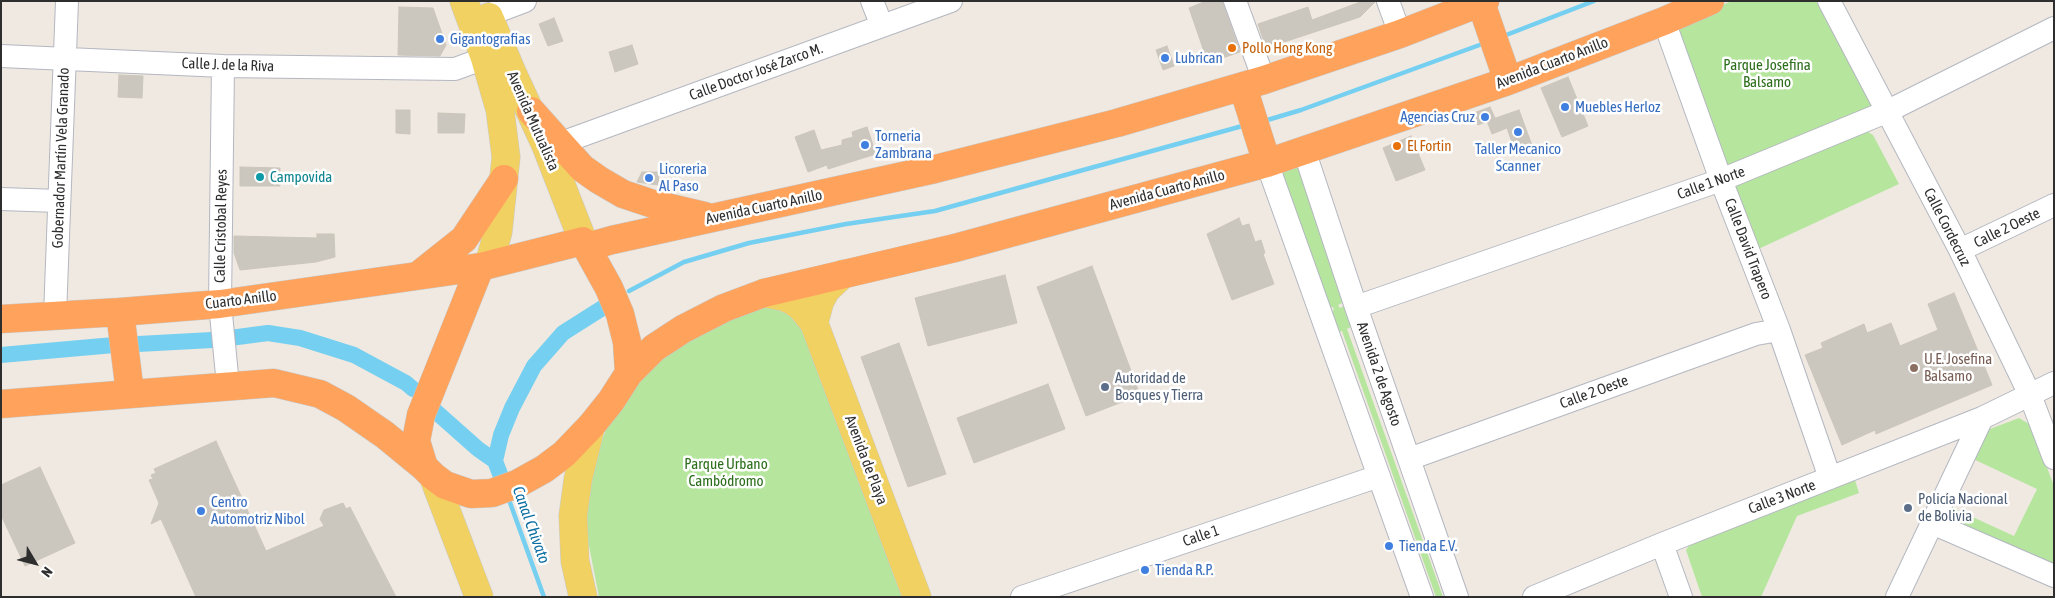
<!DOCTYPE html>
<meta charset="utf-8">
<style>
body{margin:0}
#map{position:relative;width:2055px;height:598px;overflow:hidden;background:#efe9e1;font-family:"Asap Condensed",sans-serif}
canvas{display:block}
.frame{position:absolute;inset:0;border:2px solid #2e2e2e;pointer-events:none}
.north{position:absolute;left:10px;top:538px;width:50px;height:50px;-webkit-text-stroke:4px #fff;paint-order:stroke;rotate:127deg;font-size:14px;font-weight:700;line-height:20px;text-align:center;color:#2e2e2e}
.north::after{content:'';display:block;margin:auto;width:18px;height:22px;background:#2e2e2e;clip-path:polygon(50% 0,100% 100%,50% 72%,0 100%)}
</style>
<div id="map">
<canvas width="2055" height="598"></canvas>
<div class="frame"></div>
<div class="north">N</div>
</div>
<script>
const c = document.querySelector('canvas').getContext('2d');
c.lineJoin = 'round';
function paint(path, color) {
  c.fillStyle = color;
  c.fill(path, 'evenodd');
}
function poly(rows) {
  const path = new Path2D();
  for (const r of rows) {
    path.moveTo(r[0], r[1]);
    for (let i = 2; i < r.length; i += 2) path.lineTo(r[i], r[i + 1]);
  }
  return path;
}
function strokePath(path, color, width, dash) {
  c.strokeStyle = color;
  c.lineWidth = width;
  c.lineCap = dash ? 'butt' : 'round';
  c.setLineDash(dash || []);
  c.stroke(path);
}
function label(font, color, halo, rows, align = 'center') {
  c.font = font + ' "Asap Condensed",sans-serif';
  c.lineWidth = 5;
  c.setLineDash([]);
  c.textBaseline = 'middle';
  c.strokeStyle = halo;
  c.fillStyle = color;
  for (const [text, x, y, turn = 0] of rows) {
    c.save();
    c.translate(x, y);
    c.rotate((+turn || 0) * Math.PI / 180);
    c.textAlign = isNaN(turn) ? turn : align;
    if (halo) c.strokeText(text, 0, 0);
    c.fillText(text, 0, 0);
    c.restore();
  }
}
paint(poly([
 [1732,1,1816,1,1875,107,1725,170,1671,26],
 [1860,131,1868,132,1873,135,1899,184,1754,251,1732,188,1736,181],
 [1299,163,1346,301,1338,305,1340,308,1346,305,1355,325,1347,329,1443,597,1436,597,1342,331,1337,333,1328,313,1334,310,1333,307,1327,309,1277,170],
 [757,304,778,305,804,328,905,597,599,597,583,515,591,474,606,429,635,386,663,356],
 [2019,418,2031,425,2054,486,2054,568,1940,516,1944,504,2014,536,2037,489,1969,457,1982,432],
 [1854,477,1859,493,1797,516,1761,597,1702,597,1686,550,1691,543]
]), '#b6e59e');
strokePath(poly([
 [1501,37,1594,1],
 [1264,121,1301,110,1485,43],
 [629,291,684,262,749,243,846,224,935,211,1246,125],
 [495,461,502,481],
 [508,497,544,597]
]), '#75cff0', 4.5);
strokePath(poly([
 [230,338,268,333,300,338,354,355,406,383,413,389],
 [138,344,212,340],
 [1,355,114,345],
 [434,410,478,449,495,461],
 [500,474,495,461,501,435,512,408,534,366,563,333,604,307]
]), '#75cff0', 16);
const building = poly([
 [1206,1,1222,1,1240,52,1208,63,1189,8,1206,1],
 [1363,1,1375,2,1360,17,1272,46,1264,42,1258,24,1308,7,1312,20,1363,1],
 [399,7,433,8,446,45,440,56,398,55,399,7],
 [554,18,563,41,548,46,539,24,554,18],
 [632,45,638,64,615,72,609,52,632,45],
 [1167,46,1174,66,1163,70,1156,50,1167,46],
 [119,75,143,76,142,98,118,97,119,75],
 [1568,77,1588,126,1562,137,1541,88,1568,77],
 [1490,107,1495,118,1478,125,1474,113,1490,107],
 [396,110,410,110,410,134,396,133,396,110],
 [1519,110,1533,148,1516,154,1507,128,1492,134,1487,121,1519,110],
 [438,113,465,114,464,133,438,133,438,113],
 [867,127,876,154,828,169,827,165,808,172,795,137,814,130,821,150,842,145,842,140,853,137,852,132,867,127],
 [1411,136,1425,170,1396,181,1383,148,1411,136],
 [240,167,280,168,280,186,240,186,240,167],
 [642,172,659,172,658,185,637,182,642,172],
 [1239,218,1242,226,1249,224,1255,242,1261,240,1265,253,1263,254,1274,284,1232,300,1207,234,1239,218],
 [317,234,334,234,335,257,316,262,240,270,234,253,234,236,317,238,317,234],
 [1092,266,1140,395,1086,416,1037,287,1092,266],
 [1005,275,1017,323,928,346,915,298,1005,275],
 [1954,293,1992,385,1876,434,1875,430,1842,445,1805,355,1823,348,1821,343,1864,324,1867,333,1891,323,1900,346,1938,330,1928,304,1954,293],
 [899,343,946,474,908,487,861,357,899,343],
 [1048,384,1065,429,974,463,957,418,1048,384],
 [216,441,266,551,324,526,320,519,324,510,343,503,346,509,350,507,396,597,196,597,161,519,151,524,159,503,149,480,153,479,151,475,156,473,154,469,216,441],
 [40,467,75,543,25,566,1,515,1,485,40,467]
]);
paint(building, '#cbc7bf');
strokePath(building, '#cbc5ba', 1);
const minor = poly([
 [872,1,882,26],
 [1235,1,1264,80],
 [1388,1,1400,34],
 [1829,1,1960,250,2030,395,2054,458],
 [488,15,525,1],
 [1664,21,1721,180,1779,330,1830,478],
 [1,56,223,66,455,69,485,58],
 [223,66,220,304,228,385],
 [561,143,951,1],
 [1304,150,1356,307,1457,597],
 [1267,163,1422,597],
 [1,199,59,201],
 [1960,250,2054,205],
 [1356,307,1721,180,1886,112,2054,28],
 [55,315,67,1],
 [1409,459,1756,334,1779,330],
 [1932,523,2054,576],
 [1662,544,1681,597],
 [1022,597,1379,476],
 [1534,597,1662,544,1982,418,2054,383],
 [1897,597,1982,418]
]);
const major = poly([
 [464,1,485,58,500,110,506,157,498,232,489,264],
 [489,17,511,70,546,146,583,241],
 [764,293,784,297,793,301,801,307,814,323,917,597],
 [814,323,820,301,826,290,843,274],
 [433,476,479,597],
 [583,597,575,561,573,516,578,479,591,426]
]);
const highway = poly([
 [1481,3,1508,81],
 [1243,87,1267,163],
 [531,111,582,168,599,180,623,194,650,203,705,216],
 [587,247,612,240,935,169,1117,123,1264,80,1400,34,1485,1],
 [480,267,421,415,416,441,424,467,433,476,445,485,471,494,492,493,517,484,544,469,564,454,591,426,611,401,629,373,654,348,683,329,724,308,764,293,955,248,1267,163,1508,81,1664,21,1710,1],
 [420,274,464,239,504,179],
 [120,312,130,393],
 [1,319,120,312,220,304,480,267,583,241,609,288,620,314,627,342,629,373],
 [1,404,274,383,320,394,346,408,385,435,424,467]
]);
strokePath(minor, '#b4b7c1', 24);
strokePath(major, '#c9c9c9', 29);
strokePath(highway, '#c9c9c9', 29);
strokePath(minor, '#fff', 22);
strokePath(major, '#f2d163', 28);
strokePath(highway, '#ffa35c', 28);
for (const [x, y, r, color] of [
 [440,39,5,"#3f7fe0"],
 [1232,48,5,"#e8710a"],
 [1165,58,5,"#3f7fe0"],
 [1565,107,5,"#3f7fe0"],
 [1485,117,5,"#3f7fe0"],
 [1518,132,5,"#3f7fe0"],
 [865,145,5,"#3f7fe0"],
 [1397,146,5,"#e8710a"],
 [260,177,5,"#0f9aa8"],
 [649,178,5,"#3f7fe0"],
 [1914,368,5,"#8d6e63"],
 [1105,387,5,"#5c6f8a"],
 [1908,508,5,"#5c6f8a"],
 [201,511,5,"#3f7fe0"],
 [1389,546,5,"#3f7fe0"],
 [1145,570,5,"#3f7fe0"]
]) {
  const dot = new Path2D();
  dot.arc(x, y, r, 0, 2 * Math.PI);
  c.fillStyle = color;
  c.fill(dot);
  strokePath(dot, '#fff', 2);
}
label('15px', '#366cbe', '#fff', [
 ["Gigantografias",450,39],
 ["Lubrican",1175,58],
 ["Muebles Herloz",1575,107],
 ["Agencias Cruz",1475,117,"right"],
 ["Torneria",875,136],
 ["Zambrana",875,153],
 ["Taller Mecanico",1518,149,"center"],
 ["Scanner",1518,166,"center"],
 ["Licoreria",659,169],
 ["Al Paso",659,186],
 ["Centro",211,502],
 ["Automotriz Nibol",211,519],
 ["Tienda E.V.",1399,546],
 ["Tienda R.P.",1155,570]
], 'left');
label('15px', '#c56008', '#fff', [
 ["Pollo Hong Kong",1242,48],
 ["El Fortin",1407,146]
], 'left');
label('15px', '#2e2e2e', '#fff', [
 ["Avenida Cuarto Anillo",1552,63,-21],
 ["Calle J. de la Riva",228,65,2],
 ["Calle Doctor José Zarco M.",756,72,-20],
 ["Avenida Mutualista",533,121,66],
 ["Gobernador Martín Vela Granado",61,158,-88],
 ["Calle 1 Norte",1711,183,-20],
 ["Avenida Cuarto Anillo",1167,190,-15],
 ["Avenida Cuarto Anillo",764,207,-12],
 ["Calle Cristobal Reyes",221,226,-89],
 ["Calle Cordecruz",1947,227,63],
 ["Calle 2 Oeste",2007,228,-26],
 ["Calle David Trapero",1748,249,69],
 ["Cuarto Anillo",241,300,-7],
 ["Avenida 2 de Agosto",1379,374,71],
 ["Calle 2 Oeste",1594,392,-20],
 ["Avenida de Playa",866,460,69],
 ["Calle 3 Norte",1782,497,-21],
 ["Calle 1",1201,536,-19]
]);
label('15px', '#2c6e1b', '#fff', [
 ["Parque Josefina",1767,65],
 ["Balsamo",1767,82],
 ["Parque Urbano",726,464],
 ["Cambódromo",726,481]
]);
label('15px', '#0d838f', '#fff', [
 ["Campovida",270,177]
], 'left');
label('15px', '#785e54', '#fff', [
 ["U.E. Josefina",1924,359],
 ["Balsamo",1924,376]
], 'left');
label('15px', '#4e5e75', '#fff', [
 ["Autoridad de",1115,378],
 ["Bosques y Tierra",1115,395],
 ["Policía Nacional",1918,499],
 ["de Bolivia",1918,516]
], 'left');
label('italic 16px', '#0d6fa3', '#fff', [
 ["Canal Chivato",531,525,70]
]);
</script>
